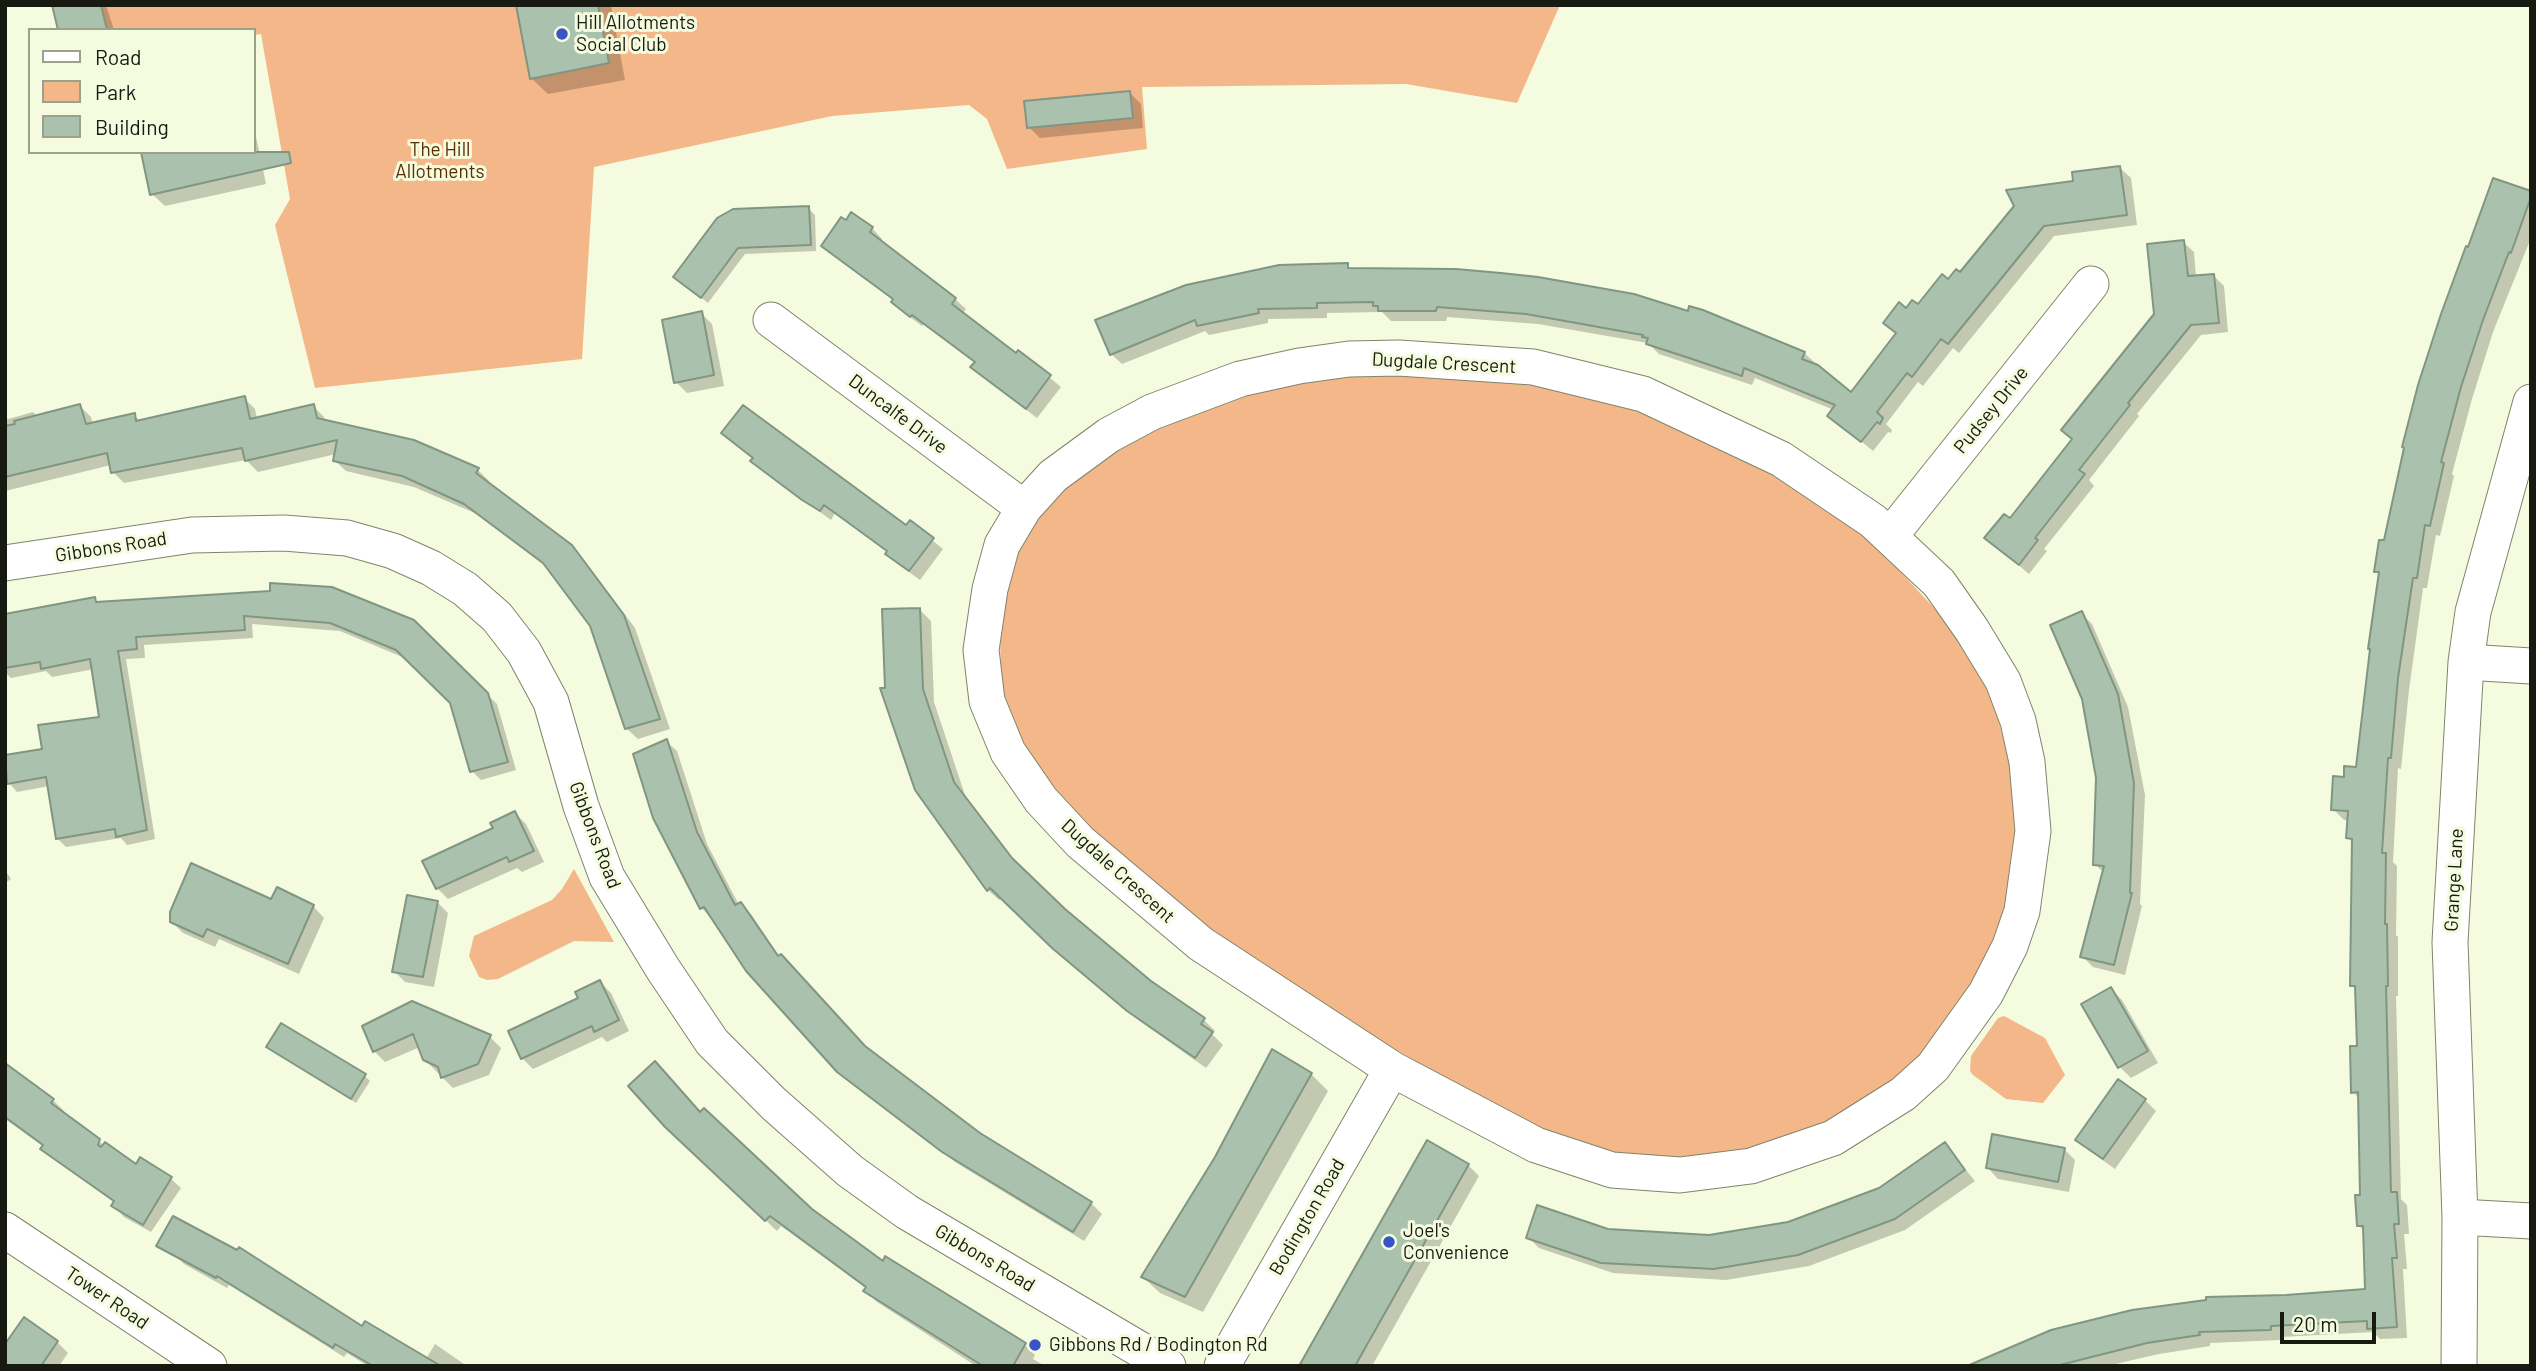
<!DOCTYPE html>
<style>
body{margin:0}
#map{position:relative;width:2536px;height:1371px;overflow:hidden;background:#f4fbde;font-family:Barlow,sans-serif}
canvas{display:block}
.frame{position:absolute;inset:0;border:7px solid #171a10;pointer-events:none}
.legend{position:absolute;left:28px;top:28px;width:228px;height:126px;box-sizing:border-box;background:#f4fbde;border:2px solid #9ca18c;margin:0;padding:9px 12px;list-style:none;font-size:21px;color:#171a10}
.legend li{display:flex;align-items:center;gap:14px;height:35px}
.legend b{width:35px;border:2px solid #9ca18c}
.scale{position:absolute;left:2280px;top:1312px;width:96px;height:32px;box-sizing:border-box;border:4px solid #171a10;border-top:0;padding-left:9px;font-size:21px;line-height:24px;white-space:nowrap;color:#171a10;-webkit-text-stroke:5px #f4fbde;paint-order:stroke}
</style>
<div id="map">
<canvas width="2536" height="1371"></canvas>
<div class="frame"></div>
<ul class="legend">
<li><b style="height:9px;background:#fff"></b>Road</li>
<li><b style="height:19px;background:#f4b789"></b>Park</li>
<li><b style="height:19px;background:#aac2ad"></b>Building</li>
</ul>
<div class="scale">20 m</div>
</div>
<script>
const c = document.querySelector('canvas').getContext('2d');
c.lineJoin = 'round';
function paint(path, color) {
  c.fillStyle = color;
  c.fill(path, 'evenodd');
}
function poly(rows) {
  const path = new Path2D();
  for (const r of rows) {
    path.moveTo(r[0], r[1]);
    for (let i = 2; i < r.length; i += 2) path.lineTo(r[i], r[i + 1]);
  }
  return path;
}
function strokePath(path, color, width, dash) {
  c.strokeStyle = color;
  c.lineWidth = width;
  c.lineCap = dash ? 'butt' : 'round';
  c.setLineDash(dash || []);
  c.stroke(path);
}
function label(font, color, halo, rows, align = 'center') {
  c.font = font + ' Barlow,sans-serif';
  c.lineWidth = 6;
  c.setLineDash([]);
  c.textBaseline = 'middle';
  c.strokeStyle = halo;
  c.fillStyle = color;
  for (const [text, x, y, turn = 0] of rows) {
    c.save();
    c.translate(x, y);
    c.rotate((+turn || 0) * Math.PI / 180);
    c.textAlign = isNaN(turn) ? turn : align;
    if (halo) c.strokeText(text, 0, 0);
    c.fillText(text, 0, 0);
    c.restore();
  }
}
paint(poly([
 [101,5,1560,5,1517,103,1406,84,1142,87,1147,149,1007,169,987,119,969,105,832,116,594,167,582,359,315,388,275,225,290,199,261,34,254,35,254,30,107,30],
 [1407,371,1542,381,1607,399,1667,420,1798,487,1852,525,1897,568,1945,620,1972,657,1993,700,2008,756,2016,812,2013,867,2004,913,1987,960,1964,1002,1911,1069,1837,1124,1738,1158,1638,1158,1551,1137,1492,1106,1342,1018,1221,938,1089,827,1050,787,1018,741,1001,690,1000,634,1005,586,1019,548,1040,515,1074,480,1113,452,1210,402,1339,375],
 [574,869,614,942,574,941,498,979,487,980,479,977,469,956,474,936,552,900,562,889],
 [2004,1016,2045,1038,2065,1075,2043,1103,2006,1099,1973,1075,1970,1071,1971,1056,1998,1018]
]), '#f4b789');
paint(poly([
 [66,5,106,5,114,30,60,30],
 [517,5,611,5,625,80,548,94,531,78],
 [1130,93,1141,104,1143,128,1040,138,1029,127],
 [254,127,266,184,165,206,152,194,254,152],
 [2120,168,2131,178,2137,225,2054,236,1959,353,1953,348,1923,386,1918,382,1886,424,1892,430,1891,433,1888,432,1873,451,1829,415,1834,410,1755,378,1752,385,1659,354,1648,343,1538,324,1447,317,1446,321,1391,321,1382,312,1327,313,1327,318,1268,319,1268,323,1209,335,1205,331,1122,364,1111,354,1098,321,1347,265,1351,270,1804,353,1851,394,1897,334,1885,323,1906,310,1919,307,2075,183],
 [2531,193,2531,238,2493,332,2472,399,2452,474,2454,476,2440,536,2436,535,2427,588,2423,588,2409,690,2401,769,2398,768,2393,862,2397,866,2396,935,2398,937,2398,996,2396,996,2401,1199,2407,1205,2409,1234,2404,1234,2407,1269,2403,1269,2407,1338,2380,1339,2373,1332,2281,1337,2281,1340,2210,1343,2210,1346,2159,1354,2107,1366,1968,1366,2286,1297,2367,1290,2365,1232,2359,1226,2362,1196,2360,1099,2353,1092,2359,1047,2357,990,2352,985,2354,844,2348,837,2349,821,2344,820,2333,809,2345,779,2358,769,2380,576,2376,571,2385,542],
 [808,208,815,215,816,251,745,254,708,303,675,277],
 [872,228,882,239,880,242,955,299,966,309,962,314,1017,355,1019,352,1061,387,1037,418,983,377,972,367,976,363,924,324,922,326,903,312,894,300,834,256,823,246],
 [2183,242,2194,252,2196,277,2214,276,2224,286,2228,332,2201,335,2137,414,2139,416,2089,480,2094,486,2044,549,2047,551,2029,574,1987,538,2010,520,2073,440,2156,314],
 [701,313,712,324,724,386,687,393,676,382],
 [244,398,255,409,257,419,313,406,324,417,325,422,478,470,489,481,487,484,572,548,584,560,635,628,670,729,638,739,626,728,591,626,549,569,477,514,414,487,346,471,334,460,336,454,258,472,246,460,124,483,113,472,111,465,5,491,5,420,33,412,38,417,80,406,91,417,93,424,134,415,141,422],
 [724,433,906,528,911,523,943,549,920,580,898,564,888,552,835,513,831,520,763,471,753,461,754,459],
 [94,599,98,603,413,622,497,704,516,770,481,780,472,771,452,702,407,659,340,631,252,624,253,638,144,645,145,658,126,659,155,839,127,845,121,838,66,847,57,838,49,786,17,792,9,783,44,750,101,718,94,669,52,677,46,671,11,678,5,672,5,616],
 [920,610,931,621,934,702,965,795,1022,870,1064,911,1150,982,1204,1020,1215,1031,1212,1034,1223,1045,1206,1068,1141,1022,1065,958,1002,898,999,900,988,890,917,789,887,690],
 [2081,613,2092,624,2128,707,2145,795,2140,904,2142,906,2125,975,2093,967,2082,956,2104,873,2095,864,2098,778],
 [666,741,677,751,707,844,739,905,741,904,751,914,780,957,867,1050,979,1134,1091,1203,1102,1214,1084,1241,955,1162,850,1082,702,908],
 [515,813,526,824,544,862,522,872,517,868,448,899,437,888,495,829],
 [5,870,11,879,5,883],
 [278,889,313,906,324,918,299,974,219,939,215,947,183,933,172,922,272,901],
 [437,902,448,913,434,987,405,982,394,971],
 [600,982,611,993,629,1031,607,1042,602,1037,533,1069,522,1058,580,998],
 [2111,989,2122,1000,2158,1063,2131,1078,2120,1067,2083,1005],
 [412,1003,490,1037,501,1048,489,1075,453,1088,424,1059,420,1047,385,1062,374,1051],
 [268,1047,365,1076,370,1081,356,1103],
 [1272,1052,1311,1074,1328,1091,1203,1312,1160,1293,1143,1277,1216,1158],
 [5,1065,53,1100,64,1111,62,1114,105,1146,136,1167,170,1178,181,1188,151,1232,124,1217,113,1206,115,1203,54,1159,43,1149,44,1147,5,1119],
 [2145,1100,2156,1111,2115,1169,2088,1150,2077,1139],
 [701,1114,811,1210,883,1263,1024,1344,1035,1355,1033,1359,1045,1366,976,1366,877,1302,866,1291,867,1289,781,1226,777,1231,678,1138],
 [1945,1144,1975,1181,1905,1230,1809,1266,1726,1280,1613,1273,1539,1248,1528,1237,1608,1230,1709,1237,1789,1224,1879,1190],
 [2064,1149,2075,1160,2069,1192,1998,1179,1987,1167],
 [1468,1165,1479,1176,1372,1366,1301,1366],
 [173,1253,363,1329,426,1359,435,1344,467,1366,368,1366,347,1353,344,1357,229,1285,227,1288,184,1264],
 [57,1342,68,1353,59,1366,5,1366]
]), '#0003');
const building = poly([
 [52,5,101,5,107,30,58,30,52,5],
 [516,5,598,5,609,63,530,79,516,5],
 [1130,91,1133,118,1027,128,1024,101,1130,91],
 [141,152,289,152,291,163,150,195,141,152],
 [2120,166,2127,215,2044,226,1948,344,1941,339,1912,377,1907,373,1877,412,1883,418,1880,424,1877,422,1861,442,1827,416,1835,405,1744,368,1742,376,1692,359,1646,344,1648,338,1642,337,1643,335,1526,314,1437,307,1436,311,1378,311,1378,306,1373,306,1373,302,1317,303,1317,308,1258,309,1259,313,1197,326,1195,320,1110,355,1095,320,1186,285,1279,265,1348,263,1348,268,1456,269,1501,273,1538,277,1634,294,1688,311,1689,306,1703,310,1805,352,1802,359,1818,365,1851,392,1896,333,1883,323,1899,302,1906,308,1912,300,1918,304,1942,274,1948,279,1956,269,1960,272,2014,206,2006,190,2073,181,2072,172,2120,166],
 [2493,178,2531,191,2531,197,2511,253,2509,252,2483,320,2461,387,2441,462,2444,463,2430,526,2425,525,2417,578,2413,578,2398,678,2391,758,2388,758,2382,853,2386,853,2385,924,2387,924,2388,986,2386,986,2391,1192,2397,1192,2399,1224,2394,1224,2397,1258,2392,1258,2397,1327,2367,1329,2367,1321,2271,1326,2271,1330,2199,1332,2200,1335,2147,1343,2056,1366,1967,1366,2051,1330,2132,1310,2206,1300,2206,1297,2286,1295,2365,1289,2363,1226,2357,1226,2355,1195,2360,1195,2358,1092,2351,1093,2350,1046,2357,1046,2355,986,2350,986,2352,839,2346,838,2348,811,2331,810,2333,776,2344,777,2344,766,2356,767,2370,649,2368,649,2379,572,2374,572,2379,540,2384,540,2404,448,2402,447,2418,385,2441,314,2466,246,2468,247,2493,178],
 [809,206,811,245,738,248,701,298,673,277,717,218,733,209,809,206],
 [851,212,873,227,870,232,956,298,952,304,1016,353,1018,350,1051,375,1026,409,970,367,975,362,912,315,910,317,891,302,893,299,821,246,841,217,846,220,851,212],
 [2184,240,2188,276,2214,274,2219,323,2191,325,2128,403,2130,405,2079,470,2085,474,2035,538,2038,540,2019,565,1984,538,2004,514,2010,518,2072,439,2061,430,2154,314,2147,244,2184,240],
 [702,311,714,375,674,383,662,320,702,311],
 [245,396,250,419,314,404,317,418,414,440,479,468,476,473,572,545,624,615,660,719,625,729,590,626,543,563,464,504,402,476,333,461,337,440,245,461,242,448,111,473,107,453,5,477,5,426,15,424,14,421,80,404,86,424,135,413,136,421,245,396],
 [743,405,906,525,910,520,934,538,909,571,885,554,887,551,824,505,820,511,802,500,750,461,753,458,721,433,743,405],
 [270,583,332,587,414,620,488,693,508,762,470,772,450,703,396,650,330,623,244,616,245,630,136,637,137,649,118,651,147,830,116,837,115,829,56,839,46,777,7,784,5,755,42,749,38,725,99,717,90,659,41,669,40,662,5,668,5,614,95,597,96,602,270,591,270,583],
 [920,608,923,689,954,782,1012,858,1065,909,1151,981,1205,1018,1201,1024,1213,1032,1195,1058,1127,1011,1052,948,990,888,987,891,915,790,880,688,885,688,882,609,920,608],
 [2082,611,2118,694,2134,783,2130,893,2132,893,2114,965,2080,957,2104,866,2093,865,2096,778,2082,699,2050,625,2082,611],
 [667,739,697,832,735,905,741,902,778,956,781,954,865,1046,980,1133,1092,1202,1073,1232,942,1152,837,1072,746,971,704,907,700,909,653,818,633,754,667,739],
 [515,811,534,851,509,862,507,857,436,889,422,861,493,828,490,823,515,811],
 [191,863,271,899,277,887,314,905,288,964,207,929,203,937,170,922,170,912,191,863],
 [407,895,438,901,423,977,392,972,407,895],
 [600,980,619,1020,594,1032,592,1026,521,1059,508,1031,578,998,575,992,600,980],
 [2111,987,2148,1051,2118,1068,2081,1004,2111,987],
 [412,1001,491,1035,478,1064,441,1078,438,1067,423,1060,413,1034,373,1052,362,1026,412,1001],
 [281,1023,366,1074,351,1099,266,1047,281,1023],
 [1272,1049,1312,1073,1185,1297,1141,1277,1215,1157,1272,1049],
 [655,1061,700,1112,704,1108,812,1209,883,1261,885,1256,1026,1343,1013,1366,983,1366,863,1291,866,1287,770,1216,765,1221,665,1127,628,1086,655,1061],
 [5,1063,54,1099,51,1103,100,1139,98,1145,101,1147,105,1142,136,1164,140,1157,172,1177,143,1225,111,1206,114,1201,40,1149,43,1145,5,1117,5,1063],
 [2118,1079,2146,1099,2103,1159,2075,1140,2118,1079],
 [1992,1134,2065,1148,2058,1182,1986,1168,1992,1134],
 [1427,1140,1469,1164,1355,1366,1299,1366,1427,1140],
 [1945,1142,1965,1170,1895,1219,1798,1255,1714,1269,1601,1263,1526,1238,1537,1205,1608,1229,1709,1235,1788,1222,1879,1188,1945,1142],
 [173,1216,237,1250,239,1247,362,1326,365,1321,441,1366,373,1366,335,1344,333,1348,217,1276,216,1278,156,1246,173,1216],
 [24,1317,58,1341,41,1366,5,1366,5,1344,24,1317]
]);
paint(building, '#aac2ad');
strokePath(building, '#809682', 2);
const minor = poly([
 [771,320,1024,508],
 [1399,358,1533,367,1643,394,1781,459,1873,521,1939,583,1972,630,2003,681,2018,721,2027,762,2033,831,2022,911,2010,946,1986,993,1933,1067,1903,1094,1833,1138,1751,1166,1680,1175,1612,1170,1536,1145,1392,1069,1201,944,1080,842,1041,800,1008,752,987,701,981,650,990,589,1002,545,1024,508,1053,476,1109,435,1152,412,1240,379,1299,366,1349,359,1399,358],
 [1890,536,2091,284],
 [5,563,192,535,284,533,347,538,393,551,431,568,465,589,497,617,524,652,551,702,581,806,607,877,663,969,712,1042,774,1104,850,1171,907,1212,1168,1366],
 [2466,662,2531,666],
 [2460,1217,2531,1221],
 [5,1230,209,1366],
 [1222,1366,1392,1069],
 [2459,1366,2460,1217,2450,942,2466,662,2473,612,2531,402]
]);
strokePath(minor, '#7e856b', 37);
strokePath(minor, '#fff', 35);
for (const [x, y, r, color] of [
 [562,34,7,"#3854c6"],
 [1389,1242,7,"#3854c6"],
 [1035,1345,7,"#3854c6"]
]) {
  const dot = new Path2D();
  dot.arc(x, y, r, 0, 2 * Math.PI);
  c.fillStyle = color;
  c.fill(dot);
  strokePath(dot, '#f4fbde', 2.5);
}
label('19px', '#171a10', '#f4fbde', [
 ["Hill Allotments",576,23],
 ["Social Club",576,45],
 ["Joel's",1403,1231],
 ["Convenience",1403,1253],
 ["Gibbons Rd / Bodington Rd",1049,1345]
], 'left');
label('19px', '#5a2e01', '#f4fbde', [
 ["The Hill",440,150],
 ["Allotments",440,172]
]);
label('19px', '#171a10', '#f4fbde', [
 ["Dugdale Crescent",1444,363,3],
 ["Pudsey Drive",1991,410,-51],
 ["Duncalfe Drive",898,414,37],
 ["Gibbons Road",111,547,-9],
 ["Gibbons Road",595,835,69],
 ["Dugdale Crescent",1118,871,42],
 ["Grange Lane",2454,880,-87],
 ["Bodington Road",1307,1217,-60],
 ["Gibbons Road",985,1258,31],
 ["Tower Road",107,1298,34]
]);
</script>
